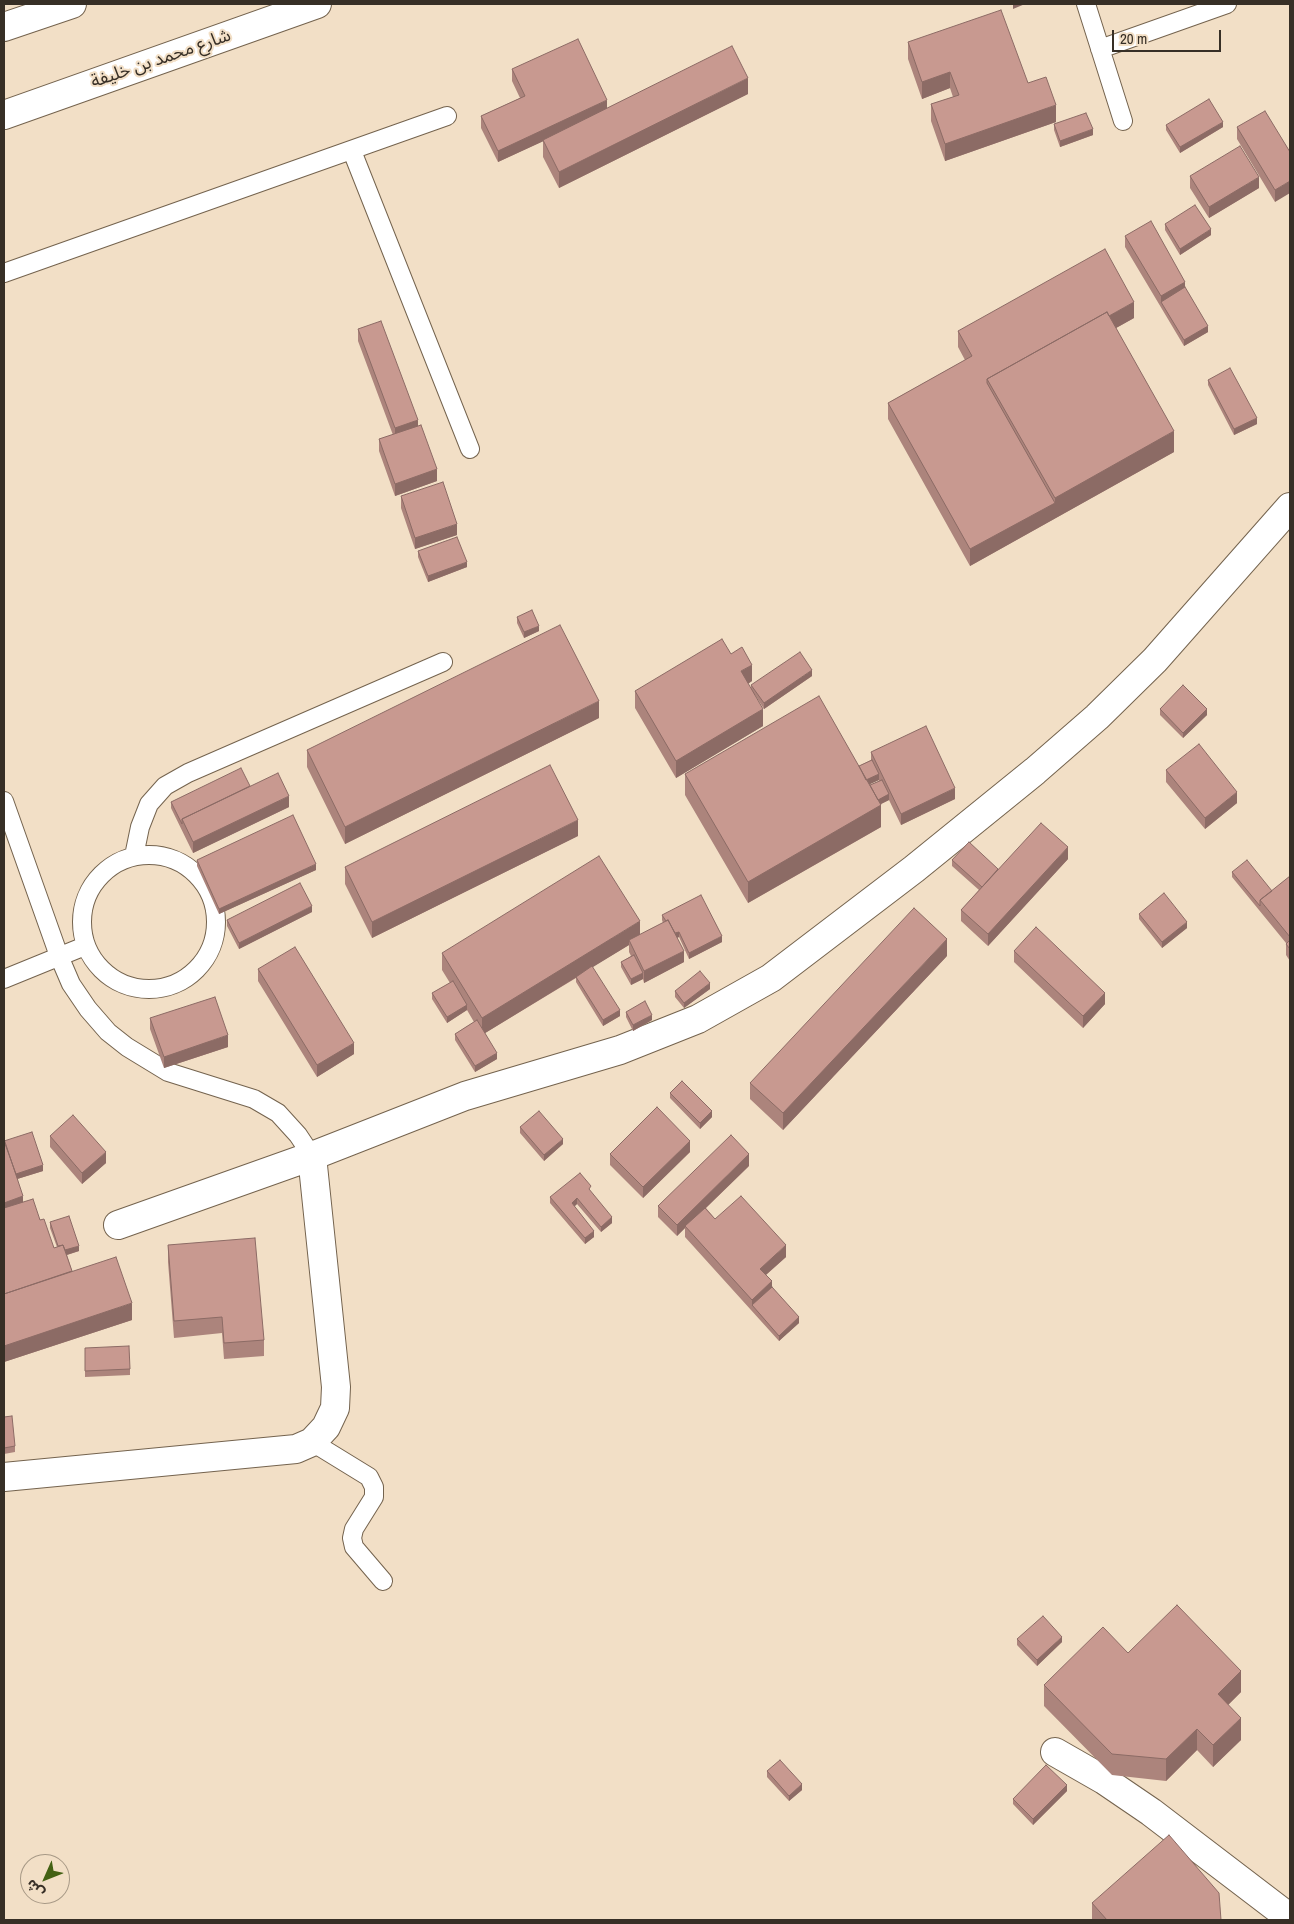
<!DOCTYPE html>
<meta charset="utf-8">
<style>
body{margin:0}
#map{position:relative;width:1294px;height:1924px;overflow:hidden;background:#f2dfc6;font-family:"Archivo Narrow","Noto Sans Arabic",sans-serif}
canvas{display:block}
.frame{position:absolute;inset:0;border:5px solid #372f26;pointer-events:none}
.north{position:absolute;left:20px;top:1854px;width:50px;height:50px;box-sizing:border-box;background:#f2dfc6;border:1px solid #a79986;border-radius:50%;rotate:226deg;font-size:14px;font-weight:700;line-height:20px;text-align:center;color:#372f26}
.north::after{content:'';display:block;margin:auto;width:18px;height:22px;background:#436114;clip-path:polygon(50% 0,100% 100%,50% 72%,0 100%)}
.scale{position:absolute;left:1112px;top:30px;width:109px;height:22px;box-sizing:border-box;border:2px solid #372f26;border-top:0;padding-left:6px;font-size:15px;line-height:18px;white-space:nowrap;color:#372f26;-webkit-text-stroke:4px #f2dfc6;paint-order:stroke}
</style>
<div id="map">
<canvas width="1294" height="1924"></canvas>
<div class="frame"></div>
<div class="north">ش</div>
<div class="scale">20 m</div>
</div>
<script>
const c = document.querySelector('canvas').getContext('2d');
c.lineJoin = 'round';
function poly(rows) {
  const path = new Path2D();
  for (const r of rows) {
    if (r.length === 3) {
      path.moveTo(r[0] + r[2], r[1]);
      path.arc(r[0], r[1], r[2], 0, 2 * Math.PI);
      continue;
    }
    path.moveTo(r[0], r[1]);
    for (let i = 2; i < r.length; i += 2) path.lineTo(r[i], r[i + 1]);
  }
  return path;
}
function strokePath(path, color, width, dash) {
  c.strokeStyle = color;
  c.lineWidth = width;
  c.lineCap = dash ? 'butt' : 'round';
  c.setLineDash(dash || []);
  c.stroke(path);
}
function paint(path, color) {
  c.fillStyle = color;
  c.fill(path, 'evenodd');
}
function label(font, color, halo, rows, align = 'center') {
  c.font = font + ' "Archivo Narrow","Noto Sans Arabic",sans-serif';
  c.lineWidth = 4;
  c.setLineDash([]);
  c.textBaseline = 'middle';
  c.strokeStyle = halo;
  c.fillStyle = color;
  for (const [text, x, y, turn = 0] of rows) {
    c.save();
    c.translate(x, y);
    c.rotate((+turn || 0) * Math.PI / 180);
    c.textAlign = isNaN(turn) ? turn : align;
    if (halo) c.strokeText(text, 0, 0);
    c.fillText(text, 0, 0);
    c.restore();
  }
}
const lane = poly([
 [1086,4,1123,121],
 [1100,49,1227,4],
 [352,151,470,449],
 [4,273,447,116],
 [4,801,59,956,71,984,88,1009,108,1032,127,1047,168,1072,254,1099,278,1113,298,1135,312,1156],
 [149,922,67],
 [134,856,140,827,149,804,165,786,188,773,443,662],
 [4,979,85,946],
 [312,1442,369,1477,374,1487,374,1497,354,1529,352,1538,354,1547,383,1581]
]);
const street = poly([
 [118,1225,312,1156,465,1096,620,1050,698,1019,771,978,914,869,1035,771,1097,717,1155,660,1290,507],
 [4,1477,296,1449,312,1442,326,1427,335,1408,336,1387,312,1156],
 [1055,1752,1104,1780,1151,1812,1290,1918]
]);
const highway = poly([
 [4,27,72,4],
 [4,115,317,4]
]);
strokePath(lane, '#74634e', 20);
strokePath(street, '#74634e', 30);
strokePath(highway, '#74634e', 30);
strokePath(lane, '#fff', 18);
strokePath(street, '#fff', 28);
strokePath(highway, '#fff', 28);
paint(poly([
 [908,42,1028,83,1056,122,945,161,931,121,931,104,953,97,950,88,922,99,908,59],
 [512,69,607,109,748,94,559,188,543,157,543,141,498,162,481,128,481,116,520,98,512,81],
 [1054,124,1093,135,1060,147,1054,130],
 [1166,125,1223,127,1180,153,1166,130],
 [1237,127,1290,152,1275,202,1237,139],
 [1190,176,1259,188,1209,218,1190,188],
 [1165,224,1211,235,1180,255,1165,230],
 [1125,236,1185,287,1208,332,1184,346,1125,247],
 [1134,318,1116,328,1174,452,970,566,888,419,888,403,965,360,958,347,958,331],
 [358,329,418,426,437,481,395,496,379,451,379,439,393,435,358,341],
 [1208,380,1257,424,1234,435,1208,385],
 [401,496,457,535,415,549,401,508],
 [418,551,467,567,428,582,418,557],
 [517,617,539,631,524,638,517,623],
 [812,676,764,709,755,695,763,726,676,778,635,708,635,691,752,681,748,684,751,690,751,685],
 [1160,709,1207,715,1183,738,1160,715],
 [599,718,345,844,307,767,307,750],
 [871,752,955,799,901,825,889,800,881,804,881,827,748,903,685,795,685,774,859,766,871,760],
 [879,780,879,781,870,785,869,784],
 [1166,770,1237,803,1205,829,1166,782],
 [250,786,289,807,193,853,171,808,171,802],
 [578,836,372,938,345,884,345,867],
 [1068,859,988,946,961,921,961,910,979,890,952,866,952,860,998,869],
 [197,860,316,870,219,914,197,866],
 [1232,872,1272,891,1290,876,1290,961,1286,955,1286,943,1232,877],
 [312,912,239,949,227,926,227,920],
 [1139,914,1187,928,1162,948,1139,919],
 [662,915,722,942,689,959,679,937,677,938,684,962,644,983,643,979,631,985,621,967,621,962,631,956,629,952,629,945,592,967,620,1016,603,1026,576,982,576,978,485,1033,497,1059,475,1072,455,1040,455,1034,474,1022,467,1010,447,1023,432,999,432,993,450,983,442,970,442,953,640,935,663,923,662,920],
 [1014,951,1105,1004,1083,1028,1014,962],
 [947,956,783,1130,750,1099,750,1083],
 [258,969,354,1054,317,1077,258,981],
 [710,989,684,1008,675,997,675,991],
 [626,1012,652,1020,633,1031,626,1017],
 [150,1018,228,1047,164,1068,150,1029],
 [670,1093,712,1117,700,1129,670,1098],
 [520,1127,563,1144,544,1161,520,1133],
 [50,1136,106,1163,82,1184,50,1147],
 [4,1139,4,1141,43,1171,17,1179,23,1202,40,1220,54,1248,57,1247,50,1228,50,1222,79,1251,67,1255,72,1271,132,1320,4,1362],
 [690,1152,643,1198,610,1165,610,1154],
 [749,1166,706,1208,715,1219,786,1257,766,1275,772,1287,799,1323,779,1341,685,1237,685,1228,677,1236,658,1217,658,1206],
 [591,1192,612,1223,601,1232,577,1204,574,1206,594,1237,585,1244,550,1203,550,1197],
 [168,1245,264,1340,264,1356,224,1359,222,1333,174,1338,168,1262],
 [85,1348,130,1369,130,1375,85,1377],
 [4,1417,15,1446,15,1452,4,1454],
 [1017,1639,1062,1642,1037,1666,1017,1645],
 [1128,1653,1241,1692,1228,1705,1241,1740,1213,1767,1197,1750,1166,1781,1112,1775,1044,1706,1044,1685],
 [767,1771,802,1790,789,1801,767,1777],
 [1067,1791,1033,1825,1013,1804,1013,1799],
 [1092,1903,1221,1920,1093,1920,1092,1919]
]), '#ac847c');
paint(poly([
 [1013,4,1025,4,1013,9],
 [950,72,950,88,922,99,922,82],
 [748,78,748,94,559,188,559,172],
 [607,100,607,112,498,162,498,151],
 [1056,105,1056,122,945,161,945,144],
 [1223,122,1223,127,1180,153,1180,147],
 [1093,129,1093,135,1060,147,1060,141],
 [1259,177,1259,188,1209,218,1209,207],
 [1290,181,1290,193,1275,202,1275,190],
 [1211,229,1211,235,1180,255,1180,249],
 [1185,282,1185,293,1161,302,1161,296],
 [1134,302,1134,318,996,395,989,382],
 [1208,326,1208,332,1184,346,1184,340],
 [1257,418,1257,424,1234,435,1234,429],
 [418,420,418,432,395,440,395,428],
 [1174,431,1174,452,970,566,970,549,1055,503,1055,498],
 [437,469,437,481,395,496,395,484],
 [457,524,457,535,415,549,415,538],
 [467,562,467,567,428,582,428,576],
 [539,626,539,631,524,638,524,632],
 [752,665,752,681,741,688,741,671],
 [812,670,812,676,764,709,764,703],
 [599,701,599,718,345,844,345,827],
 [763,709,763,726,676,778,676,761],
 [1207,709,1207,715,1183,738,1183,733],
 [879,774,879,780,864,787,864,781],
 [955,788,955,799,901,825,901,814],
 [1237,792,1237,803,1205,829,1205,818],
 [889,794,889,800,875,807,875,801],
 [289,796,289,807,193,853,193,842],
 [881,805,881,827,748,903,748,882],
 [578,820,578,836,372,938,372,922],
 [1068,847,1068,859,988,946,988,934],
 [316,864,316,870,219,914,219,909],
 [312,906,312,912,239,949,239,943],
 [640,921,640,938,629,940,629,945,482,1035,482,1018],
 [1187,922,1187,928,1162,948,1162,942],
 [679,932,679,937,672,940,672,935],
 [722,936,722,942,689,959,689,953],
 [947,939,947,956,783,1130,783,1113],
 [684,951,684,962,644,983,644,971],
 [643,973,643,979,631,985,631,979],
 [710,983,710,989,684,1008,684,1003],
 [1105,993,1105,1004,1083,1028,1083,1016],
 [467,1005,467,1010,447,1023,447,1017],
 [620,1010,620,1016,603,1026,603,1020],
 [652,1015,652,1020,633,1031,633,1025],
 [228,1035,228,1047,164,1068,164,1057],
 [354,1043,354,1054,317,1077,317,1065],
 [497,1053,497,1059,475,1072,475,1066],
 [712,1111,712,1117,700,1129,700,1123],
 [563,1139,563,1144,544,1161,544,1155],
 [690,1141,690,1152,643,1198,643,1187],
 [106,1152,106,1163,82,1184,82,1173],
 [749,1154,749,1166,686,1227,685,1226,685,1228,677,1236,677,1225],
 [43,1165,43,1171,14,1180,14,1174],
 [23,1196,23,1208,4,1214,4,1203],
 [577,1198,577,1204,572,1209,572,1203],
 [612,1217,612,1223,601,1232,601,1227],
 [594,1231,594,1237,585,1244,585,1238],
 [786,1245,786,1257,760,1280,760,1269],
 [79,1246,79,1251,60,1257,60,1251],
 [772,1281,772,1293,752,1305,752,1311,752,1300],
 [132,1303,132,1320,4,1362,4,1346],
 [799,1317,799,1323,779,1341,779,1336],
 [1062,1637,1062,1642,1037,1666,1037,1660],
 [1241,1671,1241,1692,1218,1715,1218,1694],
 [1241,1718,1241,1740,1213,1767,1213,1745],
 [1197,1729,1197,1750,1166,1781,1166,1759],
 [802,1784,802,1790,789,1801,789,1796],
 [1067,1785,1067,1791,1033,1825,1033,1819]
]), '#8c6b65');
const building = poly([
 [1001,10,1028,83,1046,77,1056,105,945,144,931,104,959,95,950,72,922,82,908,42,1001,10],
 [578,39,607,100,498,151,481,116,525,96,512,69,578,39],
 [732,46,748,78,559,172,543,140,732,46],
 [1209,99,1223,122,1180,147,1166,125,1209,99],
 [1265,111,1290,152,1290,181,1275,190,1237,127,1265,111],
 [1086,113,1093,129,1060,141,1054,124,1086,113],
 [1240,146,1259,177,1209,207,1190,176,1240,146],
 [1195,205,1211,229,1180,249,1165,224,1195,205],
 [1151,221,1185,282,1161,296,1125,236,1151,221],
 [1105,249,1134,302,1109,316,1107,312,987,379,987,383,1055,503,970,549,888,403,972,356,958,331,1105,249],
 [1185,287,1208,326,1184,340,1161,302,1185,287],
 [1107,312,1174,431,1055,498,987,379,1107,312],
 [381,321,418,420,395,428,358,329,381,321],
 [1230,368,1257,418,1234,429,1208,380,1230,368],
 [421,425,437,469,395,484,379,439,421,425],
 [443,482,457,524,415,538,401,496,443,482],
 [457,537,467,562,428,576,418,551,457,537],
 [532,610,539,626,524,632,517,617,532,610],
 [560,625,599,701,345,827,307,750,560,625],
 [722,639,731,654,742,647,752,665,741,671,763,709,676,761,635,691,722,639],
 [800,652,812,670,764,703,751,685,800,652],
 [1183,685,1207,709,1183,733,1160,709,1183,685],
 [819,696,881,805,748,882,685,774,819,696],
 [926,726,955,788,901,814,871,752,926,726],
 [1199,744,1237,792,1205,818,1166,770,1199,744],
 [872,760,879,774,866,780,859,766,872,760],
 [550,765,578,820,372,922,345,867,550,765],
 [241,768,250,786,182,819,182,824,171,802,241,768],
 [278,773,289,796,193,842,182,819,278,773],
 [882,780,889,794,878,800,870,785,882,780],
 [293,815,316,864,219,909,197,860,293,815],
 [1041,823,1068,847,988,934,961,910,1041,823],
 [969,842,998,869,982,887,952,860,969,842],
 [599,856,640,921,482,1018,442,953,599,856],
 [1247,860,1272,891,1260,900,1260,906,1232,872,1247,860],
 [1290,876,1290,937,1260,900,1290,876],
 [300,883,312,906,239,943,227,920,300,883],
 [1164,893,1187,922,1162,942,1139,914,1164,893],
 [701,895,722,936,689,953,679,932,675,933,668,920,666,921,662,915,701,895],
 [914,908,947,939,783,1113,750,1083,914,908],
 [668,920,684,951,644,971,629,940,668,920],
 [1036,927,1105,993,1083,1016,1014,951,1036,927],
 [1290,940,1290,949,1286,944,1290,940],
 [295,947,354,1043,317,1065,258,969,295,947],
 [634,955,643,973,631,979,621,962,634,955],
 [592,966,620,1010,603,1020,576,977,592,966],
 [700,971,710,983,684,1003,675,991,700,971],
 [453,981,467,1005,447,1017,432,993,453,981],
 [215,997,228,1035,164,1057,150,1018,215,997],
 [645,1001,652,1015,633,1025,626,1012,645,1001],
 [477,1020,497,1053,475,1066,455,1034,477,1020],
 [682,1081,712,1111,700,1123,670,1093,682,1081],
 [657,1107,690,1141,643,1187,610,1154,657,1107],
 [539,1111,563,1139,544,1155,520,1127,539,1111],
 [73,1115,106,1152,82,1173,50,1136,73,1115],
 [32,1132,43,1165,16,1174,4,1141,32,1132],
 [731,1135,749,1154,677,1225,658,1206,731,1135],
 [4,1139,23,1196,4,1203,4,1139],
 [580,1173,591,1186,589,1189,612,1217,601,1227,577,1198,572,1203,594,1231,585,1238,550,1197,580,1173],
 [741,1196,786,1245,760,1269,772,1281,752,1300,685,1226,705,1208,715,1219,741,1196],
 [33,1199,40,1220,44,1219,54,1248,63,1245,72,1271,4,1294,4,1208,33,1199],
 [69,1216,79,1246,65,1250,63,1245,58,1246,50,1222,69,1216],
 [255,1238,264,1340,224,1343,222,1317,174,1321,168,1245,255,1238],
 [116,1257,132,1303,4,1346,4,1294,116,1257],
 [772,1287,799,1317,779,1336,752,1305,772,1287],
 [129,1346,130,1369,85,1371,85,1348,129,1346],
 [12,1416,15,1446,4,1448,4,1417,12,1416],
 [1177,1605,1241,1671,1218,1694,1241,1718,1213,1745,1197,1729,1166,1759,1112,1754,1044,1685,1103,1627,1128,1653,1177,1605],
 [1043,1616,1062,1637,1037,1660,1017,1639,1043,1616],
 [780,1760,802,1784,789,1796,767,1771,780,1760],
 [1046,1765,1067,1785,1033,1819,1013,1799,1046,1765],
 [1169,1835,1219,1893,1221,1920,1107,1920,1092,1903,1169,1835]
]);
paint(building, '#c89990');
strokePath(building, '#8c6b65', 1);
label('18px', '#372f26', '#f2dfc6', [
 ["شارع محمد بن خليفة",161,59,-19]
]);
</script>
